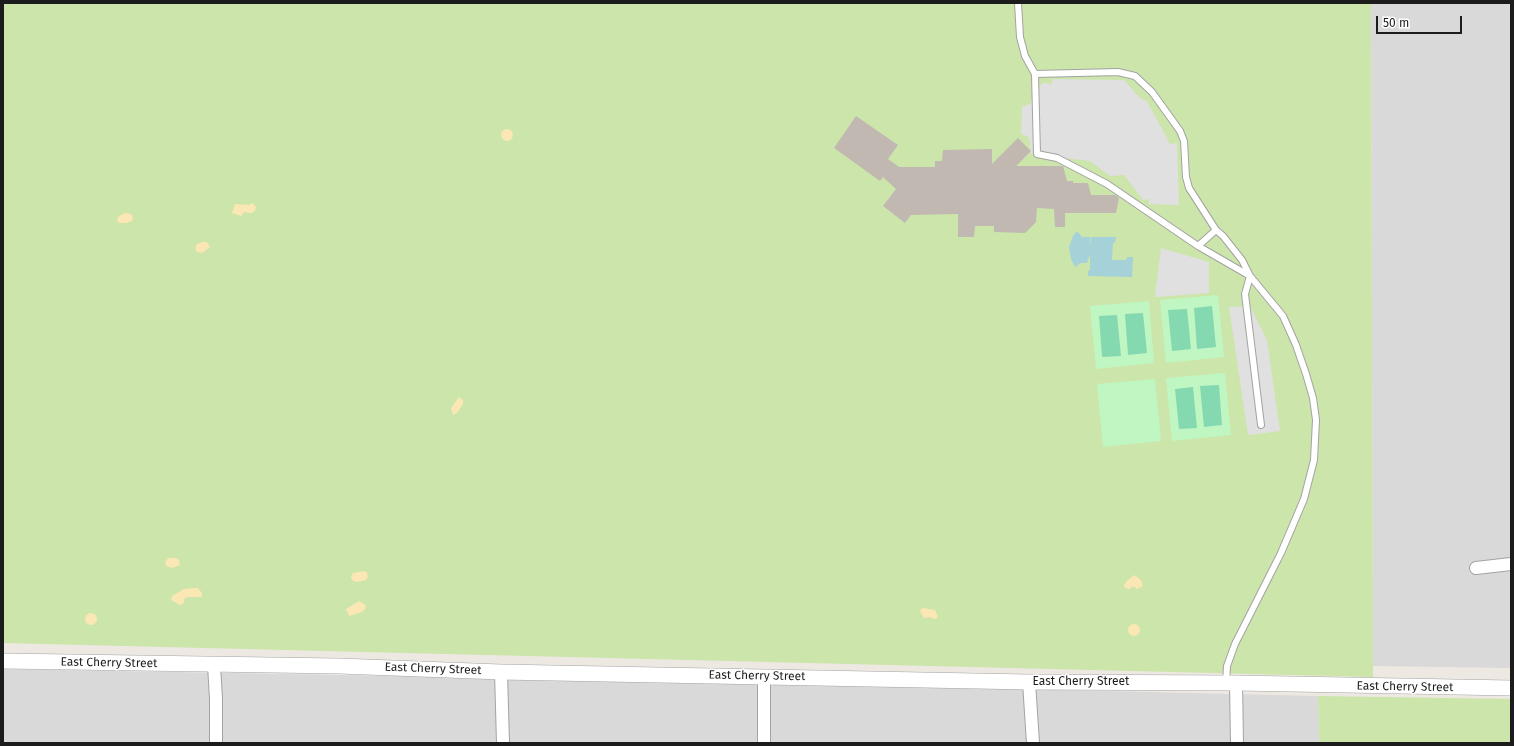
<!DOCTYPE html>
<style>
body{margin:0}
#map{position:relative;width:1514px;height:746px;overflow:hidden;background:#ede9e2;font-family:"Fira Sans",sans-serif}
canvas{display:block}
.frame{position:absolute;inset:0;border:4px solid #1c1c1c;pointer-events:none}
.scale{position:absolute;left:1376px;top:16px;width:86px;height:18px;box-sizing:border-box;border:2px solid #1c1c1c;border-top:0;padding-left:5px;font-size:12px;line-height:14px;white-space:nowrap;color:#1c1c1c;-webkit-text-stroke:3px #fff;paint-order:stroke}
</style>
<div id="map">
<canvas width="1514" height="746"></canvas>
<div class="frame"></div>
<div class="scale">50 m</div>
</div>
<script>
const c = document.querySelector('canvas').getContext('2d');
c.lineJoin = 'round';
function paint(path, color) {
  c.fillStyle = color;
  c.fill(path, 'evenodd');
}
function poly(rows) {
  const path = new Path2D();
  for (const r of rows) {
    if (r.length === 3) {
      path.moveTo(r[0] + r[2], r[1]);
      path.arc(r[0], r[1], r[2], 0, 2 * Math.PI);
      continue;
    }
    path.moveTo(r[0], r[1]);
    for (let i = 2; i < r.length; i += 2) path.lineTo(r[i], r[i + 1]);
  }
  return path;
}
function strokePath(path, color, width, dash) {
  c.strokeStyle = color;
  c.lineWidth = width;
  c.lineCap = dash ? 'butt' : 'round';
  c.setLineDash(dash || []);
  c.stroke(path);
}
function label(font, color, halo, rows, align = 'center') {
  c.font = font + ' "Fira Sans",sans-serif';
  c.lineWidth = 3;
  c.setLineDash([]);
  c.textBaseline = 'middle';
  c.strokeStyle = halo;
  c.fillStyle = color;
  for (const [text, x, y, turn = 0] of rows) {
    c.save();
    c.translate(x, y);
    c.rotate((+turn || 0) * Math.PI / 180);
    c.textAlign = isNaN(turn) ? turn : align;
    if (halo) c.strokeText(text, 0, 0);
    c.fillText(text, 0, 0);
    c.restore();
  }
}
paint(poly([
 [1371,3,1511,3,1511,668,1373,666],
 [3,669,685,681,1318,696,1319,743,3,743]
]), '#dad9d9');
paint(poly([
 [3,3,1371,3,1373,677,3,643],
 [1318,696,1511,699,1511,743,1319,743]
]), '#cce5aa');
paint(poly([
 [507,135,6],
 [252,203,256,207,255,211,251,213,244,212,241,216,232,213,235,204,249,205],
 [124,213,131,214,133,217,132,221,126,223,119,223,117,220,118,217],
 [203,242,207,242,210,247,202,253,197,252,195,248,197,244],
 [459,397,463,400,463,404,457,413,453,415,451,408],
 [168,558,176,558,179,560,180,565,172,568,166,566,165,562],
 [364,571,367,573,368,577,366,580,357,582,353,581,351,577,353,573],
 [1134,575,1141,580,1143,586,1137,589,1133,586,1129,589,1125,588,1124,585,1127,581],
 [192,588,198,588,202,593,202,597,187,597,184,599,184,603,180,605,171,600,172,596,184,589],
 [359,601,366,605,365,609,362,612,349,616,346,609],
 [922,608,935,610,938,617,935,619,929,617,924,618,920,611],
 [91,619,6],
 [1134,630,6]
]), '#fbe7b3');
paint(poly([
 [1218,295,1224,357,1166,363,1160,300],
 [1149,301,1154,363,1096,369,1090,306],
 [1225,373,1231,435,1172,441,1166,378],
 [1155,379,1161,441,1103,447,1097,384]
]), '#c0f6c1');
paint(poly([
 [1212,306,1216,347,1197,349,1194,308],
 [1187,309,1191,349,1172,351,1168,310],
 [1143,313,1147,353,1128,355,1125,314],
 [1117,315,1121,356,1102,357,1099,316],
 [1219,385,1222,425,1204,427,1200,386],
 [1193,387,1197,428,1179,429,1175,389]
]), '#84d9b1');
paint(poly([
 [1053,79,1124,80,1140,98,1147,101,1170,144,1177,143,1179,205,1149,204,1149,199,1143,200,1124,175,1110,176,1090,161,1031,154,1030,141,1027,136,1021,134,1022,107,1030,104,1042,83,1051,84],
 [1161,248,1209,262,1209,293,1155,297],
 [1250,306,1267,340,1280,431,1248,435,1229,307]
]), '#e0e0e0');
paint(poly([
 [1077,231,1082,237,1090,237,1090,246,1091,237,1116,237,1115,242,1113,243,1112,260,1126,260,1127,257,1133,257,1132,277,1088,276,1088,271,1090,270,1090,254,1087,263,1081,263,1075,267,1071,259,1069,247,1073,236]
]), '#a5d1d9');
paint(poly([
 [856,116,898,145,888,159,899,167,935,167,935,161,942,161,943,150,992,149,992,164,1018,138,1031,151,1016,166,1063,166,1067,181,1073,181,1073,183,1088,183,1091,195,1115,195,1119,198,1116,213,1065,213,1065,227,1055,227,1054,209,1037,208,1036,222,1025,233,994,232,994,226,975,226,974,237,958,237,958,214,911,215,905,223,883,206,896,189,883,177,880,181,834,148]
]), '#c1b8b2');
const service = poly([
 [1018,3,1020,37,1025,56,1035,74],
 [1216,230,1198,246,1107,184,1057,158,1037,154,1035,74,1118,72,1135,76,1152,92,1180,131,1184,141,1186,177,1189,188,1216,230,1223,236,1242,260,1250,276,1283,316,1296,345,1306,374,1313,398,1316,420,1314,460,1304,499,1281,553,1235,644,1227,666,1226,683],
 [1198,246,1250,276],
 [1250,276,1245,294,1261,425]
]);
const minor = poly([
 [1476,568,1511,564],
 [214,665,216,699,216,743],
 [501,672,503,743],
 [1029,682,1033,743],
 [1236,683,1237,743],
 [764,743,764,677]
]);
const tertiary = poly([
 [3,661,339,666,501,672,1029,682,1236,683,1511,688]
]);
strokePath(service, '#a3a3a3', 8);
strokePath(minor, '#a3a3a3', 14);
strokePath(tertiary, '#a3a3a3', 16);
strokePath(service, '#fff', 6);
strokePath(minor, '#fff', 12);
strokePath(tertiary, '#fff', 15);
label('12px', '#1c1c1c', '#fff', [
 ["East Cherry Street",109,663,1],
 ["East Cherry Street",433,669,2],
 ["East Cherry Street",757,676,1],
 ["East Cherry Street",1081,682],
 ["East Cherry Street",1405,687,1]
]);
</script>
